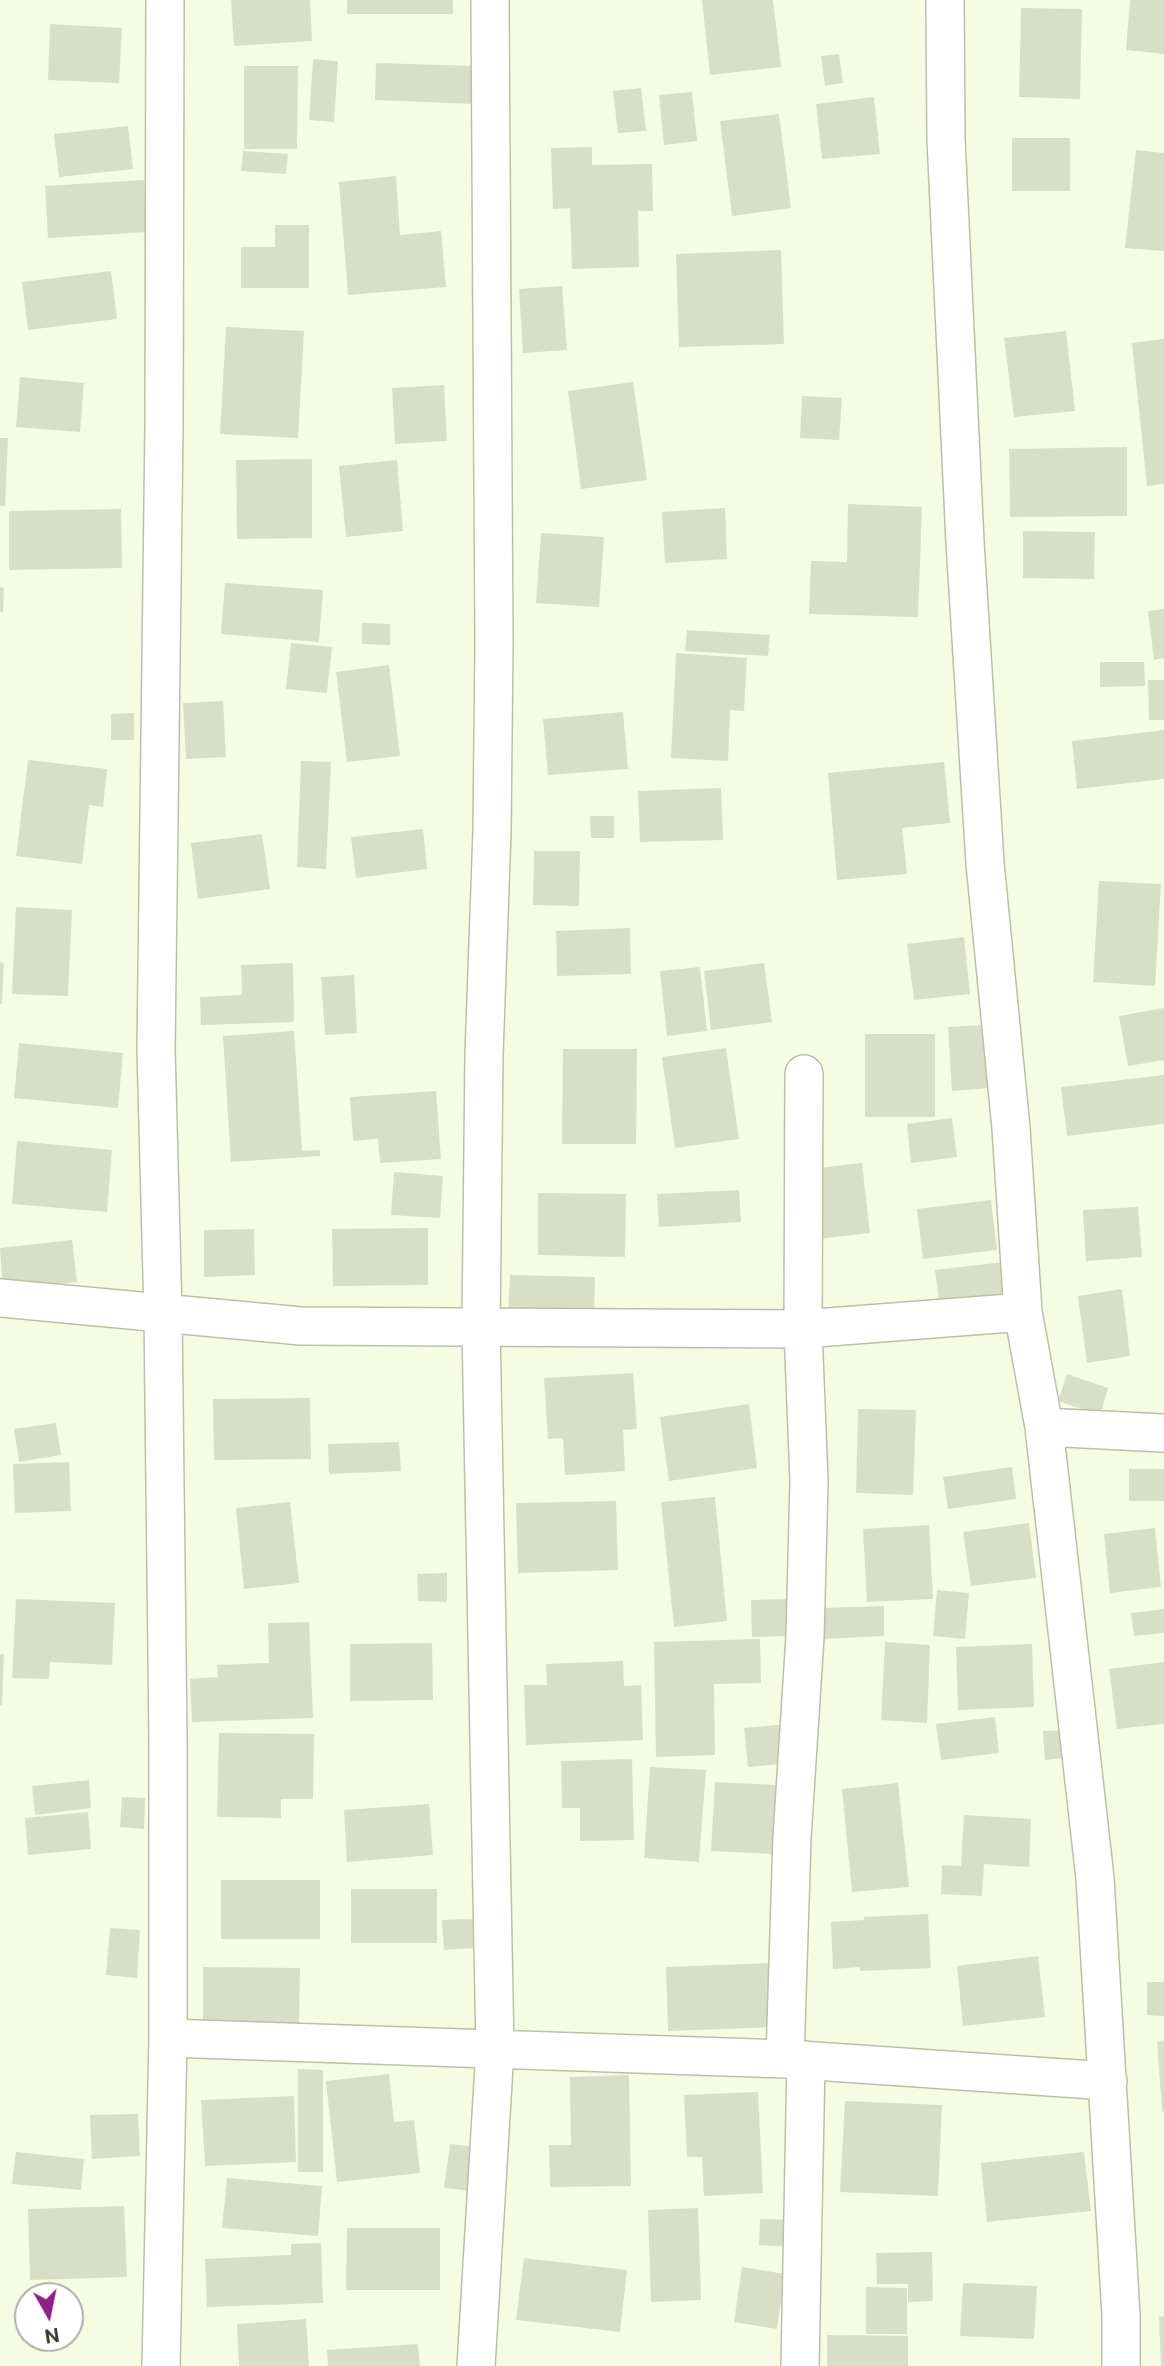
<!DOCTYPE html>
<style>
body{margin:0}
#map{position:relative;width:1164px;height:2366px;overflow:hidden;background:#f6fce2;font-family:"Public Sans",sans-serif}
canvas{display:block}
.north{position:absolute;left:14px;top:2282px;width:70px;height:70px;box-sizing:border-box;background:#fff;border:2px solid #aeafab;border-radius:50%;rotate:171deg;font-size:19px;font-weight:700;line-height:28px;text-align:center;color:#35372d}
.north::after{content:'';display:block;margin:auto;width:24px;height:32px;background:#8e2083;clip-path:polygon(50% 0,100% 100%,50% 72%,0 100%)}
</style>
<div id="map">
<canvas width="1164" height="2366"></canvas>
<div class="north">N</div>
</div>
<script>
const c = document.querySelector('canvas').getContext('2d');
c.lineJoin = 'round';
function paint(path, color) {
  c.fillStyle = color;
  c.fill(path, 'evenodd');
}
function poly(rows) {
  const path = new Path2D();
  for (const r of rows) {
    path.moveTo(r[0], r[1]);
    for (let i = 2; i < r.length; i += 2) path.lineTo(r[i], r[i + 1]);
  }
  return path;
}
function strokePath(path, color, width, dash) {
  c.strokeStyle = color;
  c.lineWidth = width;
  c.lineCap = dash ? 'butt' : 'round';
  c.setLineDash(dash || []);
  c.stroke(path);
}
paint(poly([
 [231,0,310,0,312,41,234,46],
 [347,0,453,0,453,14,347,14],
 [702,0,773,0,781,67,710,75],
 [1130,0,1164,0,1164,54,1126,50],
 [1021,8,1082,9,1080,99,1019,97],
 [50,24,122,28,119,83,48,80],
 [839,54,843,83,825,86,821,56],
 [313,59,338,61,334,122,309,120],
 [376,63,476,66,474,104,375,100],
 [244,66,298,66,297,149,244,149],
 [641,88,646,131,618,133,613,91],
 [692,92,697,141,664,145,659,95],
 [874,97,880,154,822,159,816,104],
 [779,114,791,208,732,216,720,121],
 [128,126,133,169,59,177,54,134],
 [1012,138,1070,138,1070,191,1012,191],
 [592,147,592,165,652,164,653,211,638,211,639,267,572,269,570,208,553,209,551,148],
 [1136,150,1164,153,1164,251,1125,248],
 [243,151,288,154,286,174,241,171],
 [396,176,400,235,441,231,446,287,348,295,339,182],
 [144,180,147,232,48,238,45,186],
 [275,225,309,225,309,288,241,288,241,247,275,247],
 [781,250,784,344,679,347,676,254],
 [111,271,117,319,28,330,22,282],
 [562,286,567,350,523,353,519,289],
 [226,327,304,331,298,438,220,434],
 [1066,331,1075,411,1014,417,1004,338],
 [1164,339,1164,484,1147,486,1132,343],
 [20,377,84,383,80,432,16,427],
 [633,382,647,480,581,489,568,391],
 [444,385,447,441,395,444,392,388],
 [802,396,842,398,839,440,800,438],
 [0,438,8,438,5,506,0,506],
 [1127,447,1127,516,1010,517,1009,449],
 [312,459,312,538,237,539,236,460],
 [397,460,403,531,346,537,339,466],
 [848,504,922,507,918,617,809,614,811,561,847,562],
 [725,508,727,559,665,563,662,512],
 [121,509,122,568,9,570,9,511],
 [1023,531,1095,532,1094,579,1023,578],
 [541,533,604,537,599,607,536,603],
 [225,583,323,590,319,642,221,634],
 [0,587,4,588,3,612,0,612],
 [1164,609,1164,658,1154,660,1148,611],
 [362,623,390,624,390,645,362,644],
 [687,630,770,635,768,656,685,651],
 [291,643,332,647,327,693,286,689],
 [676,653,747,658,744,711,730,710,728,761,671,758],
 [1100,662,1144,662,1145,686,1100,687],
 [389,665,400,756,347,762,336,672],
 [1148,680,1164,680,1164,720,1149,720],
 [223,701,226,757,186,759,183,703],
 [623,712,628,769,548,775,543,719],
 [134,713,134,740,111,740,111,714],
 [1164,730,1164,779,1077,789,1072,741],
 [28,760,107,769,103,807,89,805,82,864,16,856],
 [301,761,331,762,326,869,297,867],
 [944,762,950,823,902,828,907,874,837,880,828,773],
 [721,788,723,840,640,842,638,791],
 [590,816,614,816,614,838,591,838],
 [423,829,427,869,356,878,351,837],
 [262,834,270,889,198,899,191,843],
 [534,851,580,851,579,906,533,905],
 [1099,881,1161,884,1155,986,1093,982],
 [16,907,72,910,68,996,12,994],
 [630,928,631,974,557,976,556,931],
 [964,937,970,994,914,1000,907,944],
 [0,962,4,963,2,1004,0,1004],
 [293,963,294,1022,201,1025,200,997,242,995,241,965],
 [764,963,772,1022,711,1030,704,971],
 [700,967,707,1031,667,1036,660,971],
 [354,975,357,1033,325,1035,321,977],
 [1164,1008,1164,1060,1128,1066,1119,1016],
 [985,1025,989,1088,952,1091,948,1027],
 [294,1031,302,1151,320,1150,320,1156,231,1162,223,1036],
 [865,1034,935,1034,935,1117,865,1117],
 [19,1043,123,1053,118,1108,14,1098],
 [726,1048,739,1139,675,1148,662,1057],
 [563,1049,637,1049,636,1144,562,1144],
 [1164,1075,1164,1124,1067,1136,1061,1087],
 [436,1091,441,1159,380,1163,378,1139,353,1141,350,1097],
 [952,1118,957,1157,911,1163,907,1124],
 [17,1141,112,1150,107,1212,12,1204],
 [862,1163,870,1233,818,1239,810,1169],
 [394,1172,443,1176,440,1218,391,1215],
 [739,1190,741,1222,659,1227,657,1194],
 [538,1193,626,1194,625,1257,538,1255],
 [991,1200,997,1250,923,1259,917,1209],
 [1138,1207,1142,1257,1086,1261,1083,1210],
 [428,1228,428,1285,333,1286,332,1229],
 [254,1229,255,1275,204,1277,204,1230],
 [72,1240,77,1282,3,1290,0,1248],
 [1004,1262,1010,1305,941,1314,935,1270],
 [510,1275,595,1277,594,1318,508,1315],
 [1122,1289,1130,1356,1087,1363,1078,1296],
 [633,1373,637,1429,623,1430,625,1471,565,1475,563,1438,548,1439,544,1378],
 [1067,1374,1108,1388,1100,1415,1058,1401],
 [310,1398,311,1459,214,1460,213,1399],
 [749,1404,757,1468,669,1481,660,1417],
 [858,1409,916,1410,913,1495,856,1493],
 [56,1423,61,1455,19,1462,14,1429],
 [399,1442,401,1471,329,1474,328,1444],
 [69,1462,71,1511,15,1513,13,1464],
 [1012,1467,1016,1499,948,1509,943,1477],
 [1129,1469,1164,1469,1164,1501,1129,1501],
 [715,1497,727,1621,674,1627,661,1502],
 [616,1501,618,1570,518,1573,516,1503],
 [290,1502,299,1583,244,1589,236,1508],
 [1029,1523,1036,1578,971,1586,963,1532],
 [929,1525,933,1599,867,1602,863,1529],
 [1155,1528,1161,1587,1110,1593,1104,1534],
 [447,1573,447,1602,418,1601,417,1574],
 [937,1590,969,1593,965,1639,933,1636],
 [16,1599,115,1603,112,1665,50,1662,49,1679,12,1678],
 [788,1599,789,1636,752,1637,751,1600],
 [884,1606,884,1636,823,1639,822,1608],
 [1164,1609,1164,1633,1134,1636,1131,1613],
 [309,1622,313,1718,192,1722,190,1679,218,1677,217,1665,269,1663,268,1623],
 [760,1639,761,1683,714,1684,715,1755,656,1757,654,1642],
 [885,1642,930,1645,927,1723,881,1720],
 [432,1643,433,1700,350,1701,350,1644],
 [1032,1644,1034,1707,958,1710,956,1647],
 [0,1654,4,1654,2,1705,0,1705],
 [623,1661,624,1686,641,1685,643,1740,526,1745,524,1685,547,1685,546,1664],
 [1164,1662,1164,1724,1117,1729,1109,1669],
 [995,1717,999,1753,941,1760,936,1724],
 [788,1724,791,1763,748,1767,744,1728],
 [1063,1730,1065,1758,1045,1760,1043,1731],
 [219,1733,314,1734,313,1799,281,1799,281,1818,217,1817],
 [632,1759,634,1840,580,1841,580,1808,562,1808,561,1761],
 [650,1767,706,1770,699,1862,644,1858],
 [89,1780,91,1808,35,1815,32,1786],
 [715,1782,777,1785,773,1854,711,1851],
 [898,1783,909,1887,852,1892,842,1789],
 [122,1797,145,1798,144,1829,120,1827],
 [429,1804,433,1855,347,1862,344,1810],
 [88,1812,91,1849,28,1855,25,1818],
 [964,1815,1031,1819,1029,1867,984,1864,982,1896,941,1894,942,1865,961,1866],
 [221,1880,320,1880,320,1939,221,1939],
 [351,1889,437,1889,437,1943,351,1943],
 [928,1914,931,1968,860,1971,860,1967,833,1969,831,1922,864,1920,864,1917],
 [473,1919,475,1948,444,1950,442,1920],
 [110,1928,140,1930,137,1978,106,1975],
 [1038,1956,1045,2017,963,2026,957,1966],
 [774,1963,777,2027,668,2031,666,1967],
 [203,1967,300,1968,299,2024,203,2022],
 [1147,1982,1164,1982,1164,2016,1147,2015],
 [1164,2041,1164,2111,1162,2111,1157,2042],
 [298,2069,323,2070,323,2172,298,2172],
 [389,2074,394,2122,414,2120,420,2173,337,2182,326,2081],
 [629,2075,631,2186,550,2187,549,2145,571,2145,570,2077],
 [758,2092,763,2193,704,2196,702,2157,687,2157,684,2095],
 [294,2096,296,2162,205,2166,201,2100],
 [845,2101,942,2105,938,2196,840,2192],
 [138,2114,140,2156,92,2159,90,2115],
 [450,2144,477,2147,472,2191,444,2188],
 [16,2152,84,2159,81,2190,12,2184],
 [1084,2152,1091,2211,987,2222,981,2163],
 [227,2178,322,2186,318,2236,222,2228],
 [124,2206,127,2277,30,2280,28,2209],
 [698,2208,701,2300,651,2302,648,2210],
 [760,2219,795,2220,794,2247,759,2245],
 [347,2228,440,2228,440,2290,346,2290],
 [321,2243,323,2303,207,2307,205,2259,291,2255,291,2244],
 [932,2252,933,2301,908,2302,908,2284,877,2284,876,2253],
 [524,2258,627,2270,620,2332,516,2320],
 [742,2267,785,2274,777,2329,734,2322],
 [963,2283,1037,2286,1034,2339,960,2336],
 [866,2287,907,2288,907,2334,866,2334],
 [1164,2316,1164,2366,1161,2366,1159,2317],
 [306,2319,309,2366,239,2366,237,2324],
 [827,2335,908,2336,908,2366,827,2366],
 [418,2344,420,2366,328,2366,327,2350]
]), '#d9dfc6');
const street = poly([
 [945,0,946,139,965,542,985,863,1011,1128,1023,1312,1044,1427,1164,1433],
 [0,1298,301,1326,803,1329,1023,1312],
 [1044,1427,1095,1878,1121,2315,1121,2366],
 [168,2038,785,2059,1108,2081],
 [785,2059,792,1838,805,1637,809,1481,803,1329,804,1074],
 [161,2366,168,2038,168,1740,163,1313,156,1049,164,427,165,0],
 [476,2366,495,2049,481,1327,484,1055,492,831,494,642,490,0],
 [800,2366,806,2060]
]);
strokePath(street, '#bbc1a8', 40);
strokePath(street, '#fff', 37);
</script>
